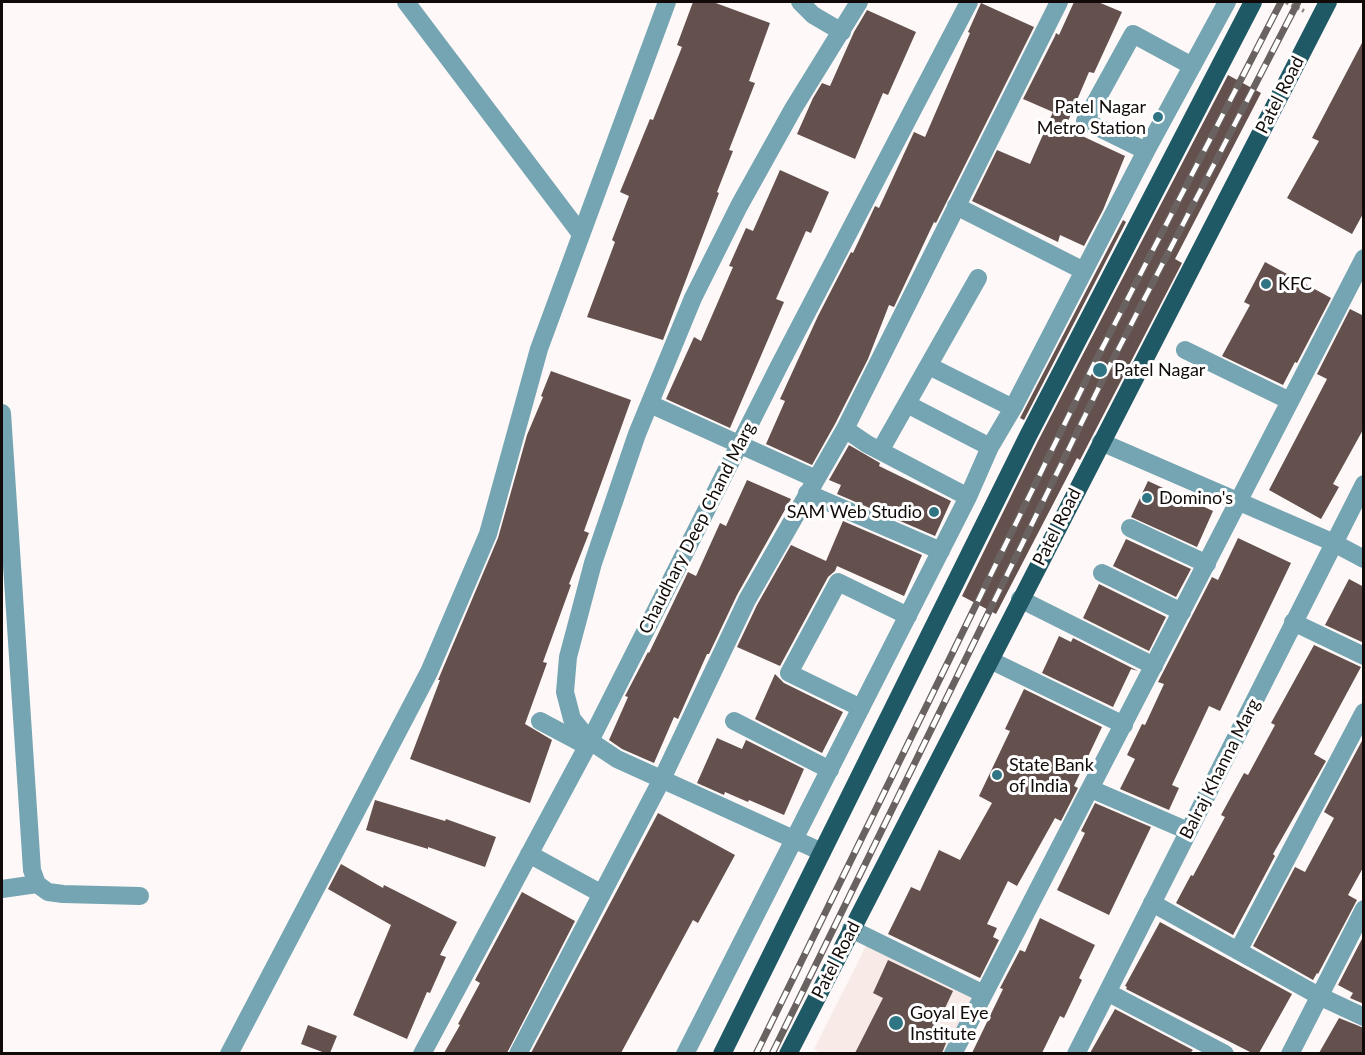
<!DOCTYPE html>
<style>
body{margin:0}
#map{position:relative;width:1365px;height:1055px;overflow:hidden;background:#fef9f8;font-family:Lato,sans-serif}
canvas{display:block}
.frame{position:absolute;inset:0;border:3px solid #110a08;pointer-events:none}
</style>
<div id="map">
<canvas width="1365" height="1055"></canvas>
<div class="frame"></div>
</div>
<script>
const c = document.querySelector('canvas').getContext('2d');
c.lineJoin = 'round';
function paint(path, color) {
  c.fillStyle = color;
  c.fill(path, 'evenodd');
}
function poly(rows) {
  const path = new Path2D();
  for (const r of rows) {
    path.moveTo(r[0], r[1]);
    for (let i = 2; i < r.length; i += 2) path.lineTo(r[i], r[i + 1]);
  }
  return path;
}
function strokePath(path, color, width, dash) {
  c.strokeStyle = color;
  c.lineWidth = width;
  c.lineCap = dash ? 'butt' : 'round';
  c.setLineDash(dash || []);
  c.stroke(path);
}
function label(font, color, halo, rows, align = 'center') {
  c.font = font + ' Lato,sans-serif';
  c.lineWidth = 6;
  c.setLineDash([]);
  c.textBaseline = 'middle';
  c.strokeStyle = halo;
  c.fillStyle = color;
  for (const [text, x, y, turn = 0] of rows) {
    c.save();
    c.translate(x, y);
    c.rotate((+turn || 0) * Math.PI / 180);
    c.textAlign = isNaN(turn) ? turn : align;
    if (halo) c.strokeText(text, 0, 0);
    c.fillText(text, 0, 0);
    c.restore();
  }
}
paint(poly([
 [869,940,979,996,950,1053,822,1054,814,1049]
]), '#f7eae7');
paint(poly([
 [693,2,713,2,770,23,749,81,755,83,729,150,733,151,717,192,719,193,663,340,587,317,615,242,612,240,629,196,620,192,650,119,653,120,682,47,677,45],
 [1074,2,1098,2,1122,12,1094,73,1089,72,1065,128,1125,156,1103,210,1084,246,1060,235,1058,242,972,201,997,150,1030,164,1053,112,1023,99,1055,36,1056,33,1059,35],
 [981,3,1034,27,936,223,934,222,894,307,889,305,868,359,835,424,812,465,766,444,785,401,780,399,818,316,851,252,853,253,875,206,879,208,914,132,925,137,970,33,968,32],
 [867,10,916,32,888,95,883,93,855,159,797,134,813,98,822,83,830,86,854,32],
 [1364,39,1364,212,1352,234,1287,198,1319,141,1312,138],
 [1228,75,1261,93,1175,259,1182,263,1080,460,1077,458,996,614,962,596,1038,441],
 [780,170,829,192,811,233,806,231,776,299,784,302,730,428,666,399,694,337,701,341,733,267,729,266,746,228,753,231],
 [1123,220,1126,222,1024,420,1020,418],
 [1265,262,1331,298,1297,363,1295,362,1283,385,1222,356,1250,305,1244,302],
 [1350,309,1364,316,1364,428,1333,484,1339,487,1321,519,1269,490,1327,379,1317,374],
 [551,371,631,400,584,531,589,533,569,584,571,585,543,662,547,663,525,724,552,740,530,803,410,759,440,680,438,680,498,538,527,435,543,397,541,396],
 [849,445,880,463,879,466,951,501,935,536,837,494,841,485,829,480],
 [747,480,791,499,737,595,709,654,707,654,678,719,674,717,654,763,622,749,609,740,628,697,625,696,648,652,649,653,688,572,696,576,720,523,726,526],
 [1148,481,1213,511,1197,547,1131,517],
 [843,521,922,555,904,596,837,566,835,571,828,577,780,666,737,647,757,605,791,545,826,561],
 [1238,538,1291,563,1220,711,1209,706,1172,785,1179,788,1169,810,1120,789,1135,759,1127,755,1142,724,1145,725,1164,684,1158,682,1212,577,1218,580],
 [1126,539,1191,569,1176,597,1113,566],
 [1349,579,1364,587,1364,643,1325,625],
 [1099,584,1166,617,1149,651,1083,618],
 [1059,636,1071,642,1073,638,1138,671,1131,669,1113,707,1042,673],
 [1314,645,1361,667,1314,754,1326,761,1273,854,1275,856,1233,935,1176,903,1191,875,1193,876,1225,817,1221,815,1244,773,1248,775,1275,725,1271,723],
 [775,674,784,683,843,712,822,753,755,719],
 [1024,689,1102,727,1074,786,1078,788,1061,821,1055,818,1017,886,1008,881,987,924,997,928,993,937,999,940,980,978,888,934,911,887,920,891,939,850,960,860,992,803,979,796,1010,731,1005,729],
 [1364,737,1364,866,1348,895,1357,900,1318,974,1317,973,1313,980,1253,946,1295,867,1305,872,1334,818,1324,812],
 [717,738,742,749,746,740,804,769,784,815,749,800,748,802,725,792,724,795,697,783],
 [375,800,445,821,446,819,496,837,485,867,428,847,428,849,366,830],
 [1095,803,1151,827,1109,915,1057,890,1085,833,1081,831],
 [658,813,735,855,698,923,693,920,621,1053,531,1053],
 [341,864,383,888,384,885,457,922,440,955,446,957,430,993,427,992,407,1039,353,1015,391,925,328,889],
 [522,892,575,921,507,1053,444,1053,460,1025,458,1024,480,983,475,980],
 [1040,918,1095,945,1079,978,1082,980,1064,1018,1060,1016,1042,1053,972,1053,1003,989,1000,988,1020,950,1025,952],
 [1160,922,1292,994,1259,1053,1252,1053,1126,989,1127,987,1125,986],
 [1364,935,1364,1004,1350,998,1353,993,1338,985],
 [888,960,953,991,932,1036,946,1043,942,1053,855,1053,883,998,873,993],
 [1115,1009,1193,1050,1190,1053,1090,1053],
 [1339,1018,1364,1028,1364,1053,1319,1053],
 [308,1025,337,1036,330,1053,325,1053,301,1044]
]), '#64514d');
strokePath(poly([
 [1286,2,1304,11]
]), '#8c8785', 4, [3, 3]);
strokePath(poly([
 [406,2,581,234],
 [800,2,813,15,842,32],
 [1146,151,1227,2],
 [956,206,1084,271],
 [1185,350,1290,401],
 [929,366,1013,408],
 [650,404,816,479],
 [907,404,990,447],
 [2,413,32,870,37,884,48,892,63,894,140,896],
 [1101,442,1332,542,1364,559],
 [880,451,978,278],
 [807,493,941,551],
 [968,497,867,444,845,429,1059,2],
 [1130,528,1207,564],
 [1102,573,1182,612],
 [1020,599,1154,666],
 [1293,622,1364,656],
 [990,660,1124,725],
 [861,708,789,673,838,582,908,616],
 [540,721,587,746],
 [734,721,830,770],
 [1091,789,1188,831],
 [822,852,617,759,590,741,572,719,565,692,568,657,593,563,637,434,693,298,739,206,793,109,859,2],
 [529,854,602,894],
 [2,889,37,884],
 [1152,903,1319,996,1364,1017],
 [851,929,984,994],
 [1238,951,1364,712],
 [1109,993,1225,1054],
 [229,1054,429,672,488,534,539,349,667,2],
 [422,1054,590,741,779,366,969,2],
 [518,1054,662,779,747,600,845,429],
 [685,1054,968,497,990,447,1013,408,1146,151,1085,121,1133,34,1192,66],
 [953,1054,1364,258],
 [1076,1054,1364,484],
 [1290,1054,1364,909]
]), '#75a5b2', 18);
strokePath(poly([
 [722,1054,1028,436,1253,2],
 [788,1054,1328,2]
]), '#205966', 18);
const rail = poly([
 [756,1054,1093,366,1281,2],
 [772,1054,1106,373,1298,2]
]);
strokePath(rail, '#696261', 7);
strokePath(rail, '#fff', 4.5, [14]);
for (const [x, y, r, color] of [
 [1158,117,6,"#307584"],
 [1266,284,6,"#307584"],
 [1100,370,8,"#307584"],
 [1147,498,6,"#307584"],
 [934,512,6,"#307584"],
 [997,775,6,"#307584"],
 [896,1023,8,"#307584"]
]) {
  const dot = new Path2D();
  dot.arc(x, y, r, 0, 2 * Math.PI);
  c.fillStyle = color;
  c.fill(dot);
  strokePath(dot, '#fff', 2);
}
label('18px', '#110a08', '#fff', [
 ["Patel Road",1280,95,-63],
 ["Patel Road",1057,527,-63],
 ["Chaudhary Deep Chand Marg",697,528,-63],
 ["Balraj Khanna Marg",1220,769,-63],
 ["Patel Road",836,960,-63]
]);
label('18px', '#110a08', '#fff', [
 ["Patel Nagar",1146,107,"right"],
 ["Metro Station",1146,128,"right"],
 ["KFC",1278,284],
 ["Patel Nagar",1114,370],
 ["Domino's",1159,498],
 ["SAM Web Studio",922,512,"right"],
 ["State Bank",1009,765],
 ["of India",1009,786],
 ["Goyal Eye",910,1013],
 ["Institute",910,1034]
], 'left');
</script>
